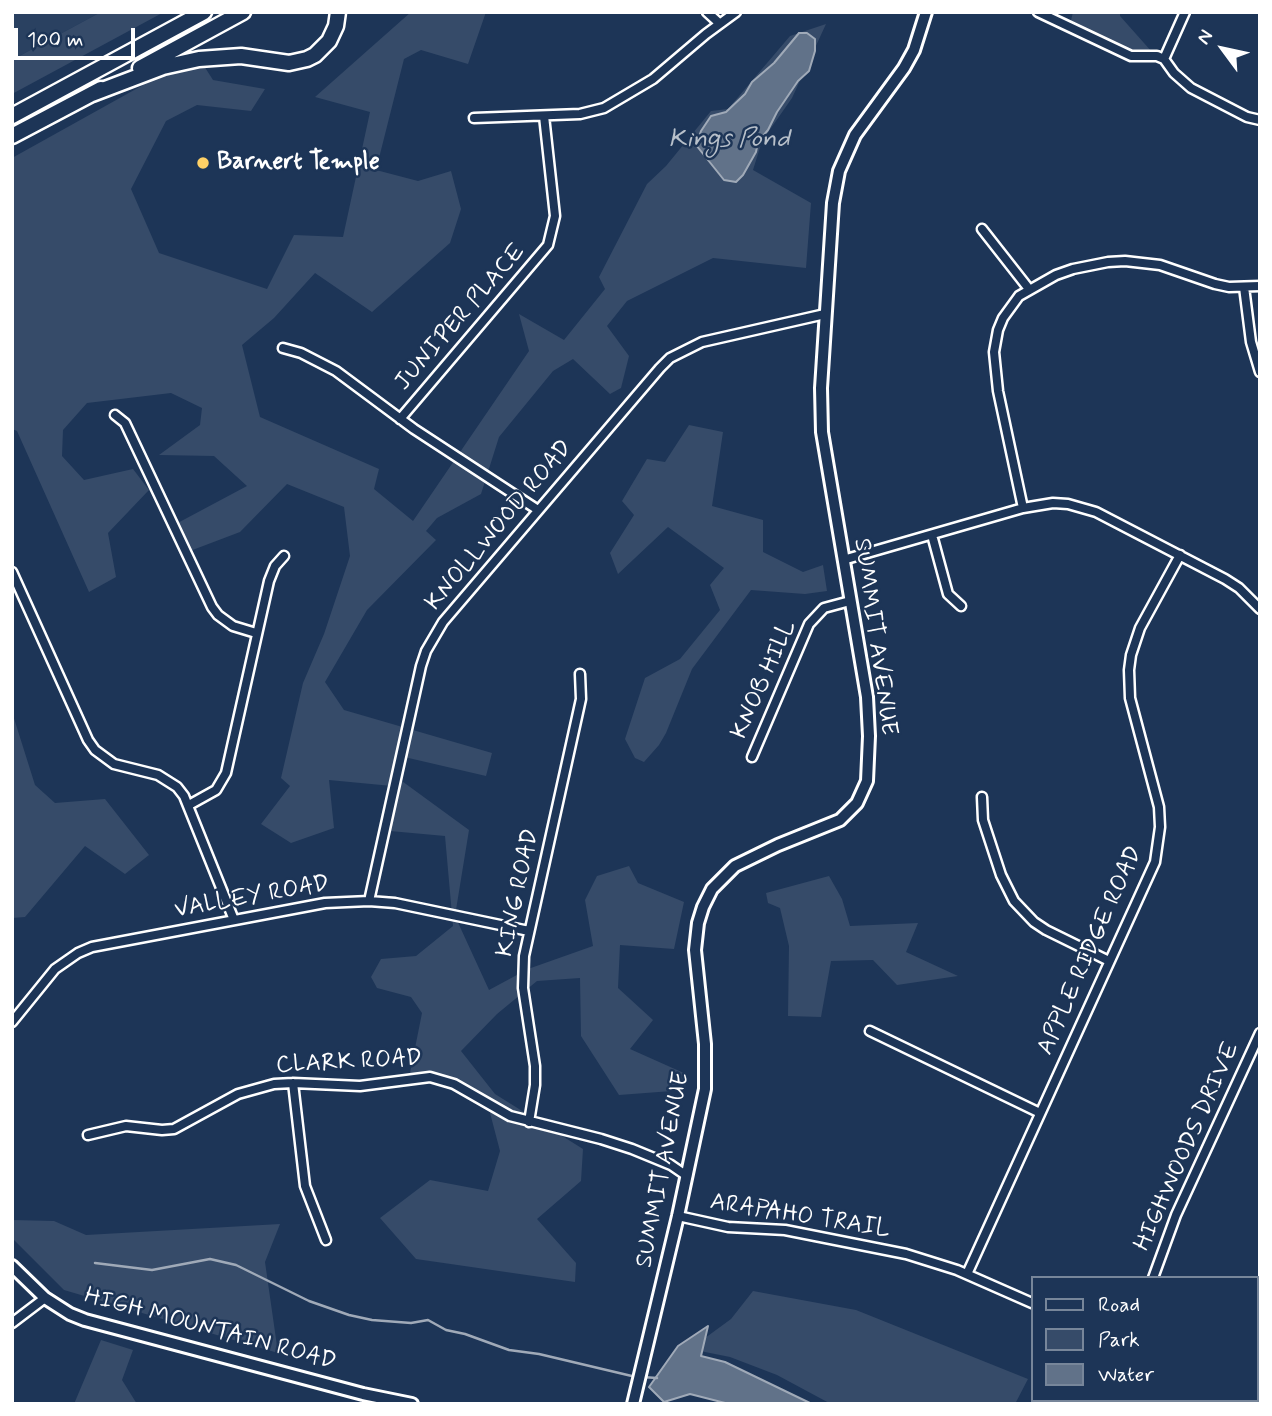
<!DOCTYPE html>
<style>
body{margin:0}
#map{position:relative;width:1272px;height:1416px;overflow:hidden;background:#1d3557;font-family:Mynerve,sans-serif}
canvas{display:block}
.frame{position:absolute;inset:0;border:14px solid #fff;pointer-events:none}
.legend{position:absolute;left:1031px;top:1276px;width:228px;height:126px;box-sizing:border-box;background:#1d3557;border:2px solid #77869a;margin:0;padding:9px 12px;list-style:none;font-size:21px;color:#fff}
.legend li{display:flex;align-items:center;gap:14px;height:35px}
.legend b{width:35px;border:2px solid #77869a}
.north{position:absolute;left:1188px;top:14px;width:70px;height:70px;-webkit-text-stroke:5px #1d3557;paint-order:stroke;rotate:303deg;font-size:19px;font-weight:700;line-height:28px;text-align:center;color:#fff}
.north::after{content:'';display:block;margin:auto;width:24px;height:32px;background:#fff;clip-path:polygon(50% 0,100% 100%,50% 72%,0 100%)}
.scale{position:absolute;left:14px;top:28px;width:121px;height:32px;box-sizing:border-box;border:4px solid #fff;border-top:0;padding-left:9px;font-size:21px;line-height:24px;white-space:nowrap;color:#fff;-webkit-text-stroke:5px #1d3557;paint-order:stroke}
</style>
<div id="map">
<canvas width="1272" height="1416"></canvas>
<div class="frame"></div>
<ul class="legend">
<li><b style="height:9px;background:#1d3557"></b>Road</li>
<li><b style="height:19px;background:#364b69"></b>Park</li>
<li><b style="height:19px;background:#617289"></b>Water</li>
</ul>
<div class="north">N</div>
<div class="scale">100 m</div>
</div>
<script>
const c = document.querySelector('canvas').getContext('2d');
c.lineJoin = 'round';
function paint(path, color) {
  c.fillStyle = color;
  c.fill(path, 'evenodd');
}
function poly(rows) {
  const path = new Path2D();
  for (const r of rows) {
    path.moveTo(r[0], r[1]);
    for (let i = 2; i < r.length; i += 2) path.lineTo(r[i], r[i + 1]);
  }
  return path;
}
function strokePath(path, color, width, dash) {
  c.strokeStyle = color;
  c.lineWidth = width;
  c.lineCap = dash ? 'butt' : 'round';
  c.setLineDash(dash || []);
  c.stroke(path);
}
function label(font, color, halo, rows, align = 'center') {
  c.font = font + ' Mynerve,sans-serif';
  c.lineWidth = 5;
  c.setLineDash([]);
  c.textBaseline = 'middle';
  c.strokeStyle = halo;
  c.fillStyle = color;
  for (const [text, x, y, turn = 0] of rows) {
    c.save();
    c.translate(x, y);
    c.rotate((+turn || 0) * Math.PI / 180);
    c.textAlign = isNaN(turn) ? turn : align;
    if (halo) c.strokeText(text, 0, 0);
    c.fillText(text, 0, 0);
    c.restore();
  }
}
paint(poly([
 [12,12,101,12,12,60]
]), '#2a4161');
paint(poly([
 [101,12,164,12,12,94,12,60],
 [411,12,486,12,468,64,421,50,404,59,376,170,418,181,451,171,461,209,450,243,372,312,315,273,274,318,242,345,260,417,379,469,374,489,413,521,529,351,519,314,564,340,605,289,599,277,647,184,666,166,711,111,728,109,790,36,826,24,792,98,762,141,753,170,811,203,806,268,713,258,627,301,607,326,629,356,621,388,610,394,573,359,553,371,499,437,481,494,437,518,426,531,436,540,367,610,325,682,344,710,492,753,486,776,400,756,395,776,469,830,455,916,489,990,528,969,593,946,585,900,597,876,629,866,638,883,684,902,674,949,620,945,618,988,653,1020,630,1049,686,1074,685,1090,619,1095,581,1036,580,978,537,981,497,1014,461,1051,495,1094,583,1149,581,1181,537,1219,576,1263,575,1282,416,1259,380,1218,430,1180,488,1191,500,1151,489,1109,455,1084,409,1078,422,1013,411,997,377,988,371,977,381,959,416,956,453,926,445,836,379,830,392,786,329,780,334,828,291,843,261,824,290,786,281,778,303,683,324,634,350,556,344,507,287,484,240,532,182,554,172,526,247,486,214,456,159,455,200,425,202,408,171,393,87,403,63,430,62,456,84,480,133,469,149,490,108,533,116,577,89,592,17,431,12,429,12,158,197,55,213,80,265,89,251,111,197,105,166,121,131,189,159,253,267,289,294,235,343,237,370,112,315,97],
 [1073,12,1120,12,1120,16,1152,52,1133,59,1069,29],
 [689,425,723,432,712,506,763,520,763,552,803,572,823,565,827,591,805,594,751,590,692,669,666,733,659,745,644,762,635,758,625,739,645,678,680,659,720,610,710,585,724,568,668,527,618,574,610,553,634,515,622,501,647,459,665,462],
 [12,712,35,785,55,803,105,799,149,855,125,874,85,846,25,917,12,918],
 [829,876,842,899,850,926,918,923,906,952,958,976,897,985,873,960,831,961,821,1017,788,1016,789,946,780,908,768,903,766,893],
 [12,1220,54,1221,86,1235,280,1224,265,1262,278,1353,64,1290,12,1238],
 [753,1291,856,1310,1028,1379,1015,1404,831,1404,777,1375,730,1357,690,1349,731,1319],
 [101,1340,133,1350,122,1380,137,1404,74,1404]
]), '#364b69');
const water = poly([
 [799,33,807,33,815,39,815,51,809,71,798,81,777,112,768,130,758,142,756,152,743,175,736,182,724,180,696,145,701,131,711,116,726,112,745,94,752,82,774,63,799,33],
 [708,1326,701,1356,725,1362,812,1404,729,1404,690,1394,664,1402,649,1387,678,1346,708,1326]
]);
paint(water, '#617289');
strokePath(water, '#a0aab8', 2);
strokePath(poly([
 [95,1263,152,1270,210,1259,236,1265,309,1301,349,1315,372,1320,411,1323,428,1320,446,1330,465,1334,509,1350,539,1354,636,1377],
 [642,1377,657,1378]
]), '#a0aab8', 2.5);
const street = poly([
 [707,12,719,23],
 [1038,12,1131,56,1157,56,1164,59,1174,73,1191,88,1247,117,1260,120],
 [1164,59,1185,12],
 [474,118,580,114,604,108,653,79,706,34,736,12],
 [982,229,1029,289],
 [1244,287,1251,342,1260,372],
 [283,348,301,353,336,371,414,429,538,510],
 [115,415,125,423,212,607,218,615,233,626,256,633],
 [400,419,548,245,555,216,544,116],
 [1023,508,998,391,994,352,998,330,1003,318,1019,296,1056,275,1073,269,1108,262,1125,261,1160,265,1215,284,1229,287,1260,286],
 [932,535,948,594,961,606],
 [843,560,1023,508,1053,503,1068,504,1096,512,1225,579,1239,588,1260,609],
 [12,572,88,740,95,750,114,764,158,775,177,787,184,796,234,920],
 [752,757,809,624,824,608,850,601],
 [982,797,983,820,1001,875,1014,901,1034,922,1046,930,1109,961],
 [189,805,216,790,226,773,269,581,275,566,284,556],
 [369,901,421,666,426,651,443,622,660,368,670,358,702,342,825,314],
 [12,1022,55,969,78,953,92,947,325,903,369,901,395,903,529,931],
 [870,1031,1040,1113],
 [293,1083,305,1186,326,1240],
 [529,1122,535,1085,535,1066,523,988,524,956,581,699,580,674],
 [88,1135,126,1126,162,1130,174,1129,238,1094,274,1084,293,1083,360,1086,430,1077,454,1084,510,1116,601,1139,632,1149,671,1165,687,1176],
 [678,1216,728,1227,785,1230,906,1254,957,1270,1032,1303],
 [967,1274,1155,862,1160,827,1159,807,1130,698,1129,670,1131,655,1140,628,1180,555],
 [1153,1278,1176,1215,1260,1033],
 [12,1323,45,1298],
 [1216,1400,1222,1404]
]);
const secondary = poly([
 [12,1266,45,1298,70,1314,85,1320,363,1394,412,1404],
 [633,1404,678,1216,705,1089,705,1044,695,950,698,923,703,907,712,889,735,866,778,845,840,820,857,803,867,781,869,736,867,697,822,432,821,388,833,203,839,171,855,135,904,68,914,50,926,12]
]);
const highway = poly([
 [140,68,243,12],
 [92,94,163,67,199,59,241,56,289,63,307,59,315,55,329,41,336,26,338,12],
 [12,116,204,12],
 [12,136,101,89]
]);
strokePath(street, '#fff', 13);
strokePath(secondary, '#fff', 16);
strokePath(highway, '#fff', 19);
strokePath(street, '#1d3557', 8);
strokePath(secondary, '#1d3557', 10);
strokePath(highway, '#1d3557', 14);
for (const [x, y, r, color] of [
 [203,163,7,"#ffd166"]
]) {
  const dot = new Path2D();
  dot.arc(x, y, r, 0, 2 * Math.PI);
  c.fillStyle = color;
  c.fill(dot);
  strokePath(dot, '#1d3557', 2.5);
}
label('bold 24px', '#fff', '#1d3557', [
 ["Barnert Temple",217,163]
], 'left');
label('24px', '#fff', '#1d3557', [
 ["JUNIPER PLACE",461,318,-49],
 ["KNOLLWOOD ROAD",500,526,-50],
 ["SUMMIT AVENUE",874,637,82],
 ["KNOB HILL",765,680,-66],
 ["KING ROAD",519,893,-78],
 ["VALLEY ROAD",252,898,-10],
 ["APPLE RIDGE ROAD",1091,951,-66],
 ["CLARK ROAD",349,1063,-3],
 ["HIGHWOODS DRIVE",1188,1147,-66],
 ["SUMMIT AVENUE",664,1170,-79],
 ["ARAPAHO TRAIL",800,1217,9],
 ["HIGH MOUNTAIN ROAD",210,1330,15]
]);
label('italic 26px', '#b8c0ca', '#1d3557', [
 ["Kings Pond",729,141]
]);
</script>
